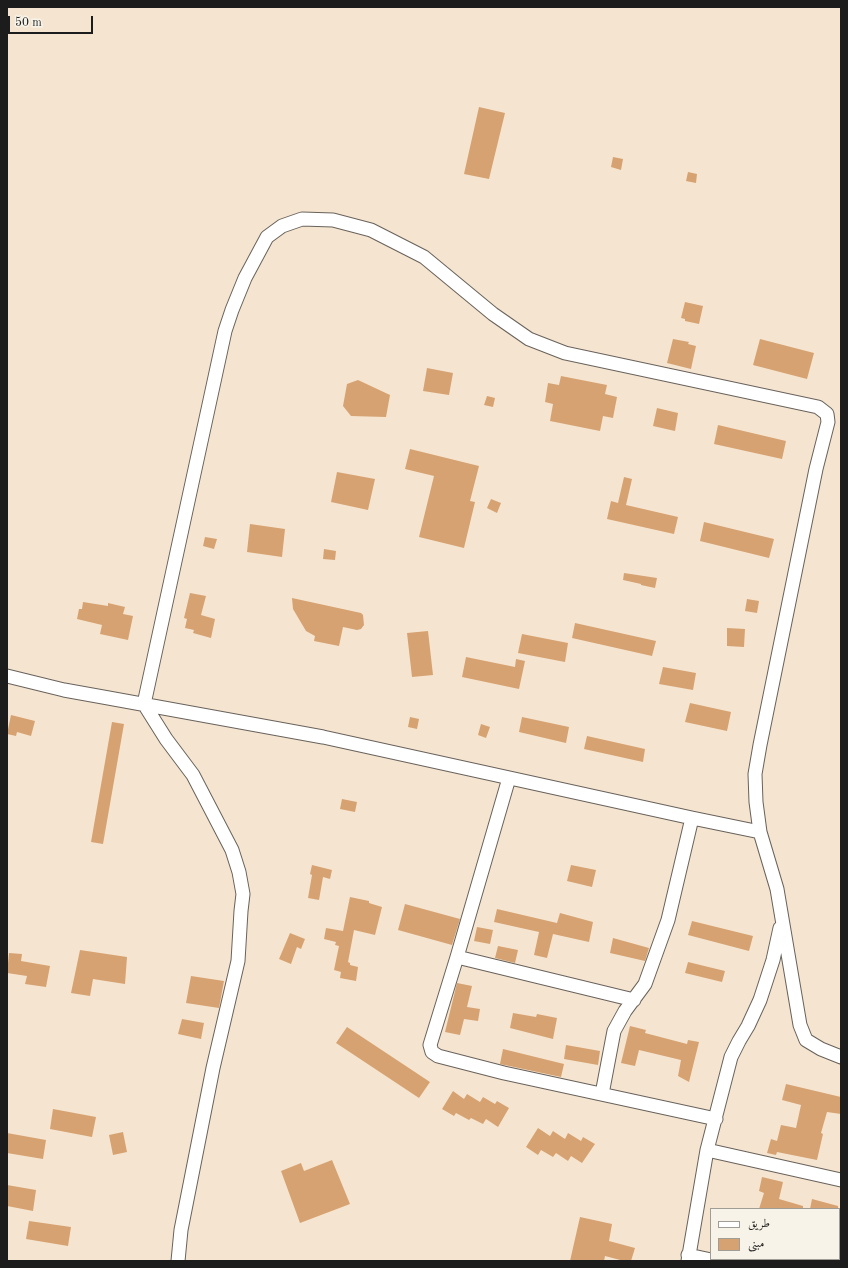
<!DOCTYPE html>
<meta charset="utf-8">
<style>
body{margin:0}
#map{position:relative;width:848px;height:1268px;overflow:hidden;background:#f5e5d0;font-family:"Old Standard TT",Amiri,serif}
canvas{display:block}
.frame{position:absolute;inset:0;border:8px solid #1c1c1c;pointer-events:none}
.legend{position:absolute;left:710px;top:1208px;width:130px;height:52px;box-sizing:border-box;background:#f7f3e8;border:1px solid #9f9d96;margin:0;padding:5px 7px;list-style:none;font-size:12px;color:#1c1c1c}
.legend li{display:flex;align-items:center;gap:8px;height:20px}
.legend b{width:20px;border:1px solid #9f9d96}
.scale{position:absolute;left:8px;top:16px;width:85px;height:18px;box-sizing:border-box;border:2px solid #1c1c1c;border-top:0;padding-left:5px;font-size:12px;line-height:14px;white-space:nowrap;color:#1c1c1c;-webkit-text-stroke:3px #f7f3e8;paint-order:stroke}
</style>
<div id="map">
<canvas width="848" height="1268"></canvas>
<div class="frame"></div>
<ul class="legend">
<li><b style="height:5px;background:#fff"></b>طريق</li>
<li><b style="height:11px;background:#d7a271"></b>مبنى</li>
</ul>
<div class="scale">50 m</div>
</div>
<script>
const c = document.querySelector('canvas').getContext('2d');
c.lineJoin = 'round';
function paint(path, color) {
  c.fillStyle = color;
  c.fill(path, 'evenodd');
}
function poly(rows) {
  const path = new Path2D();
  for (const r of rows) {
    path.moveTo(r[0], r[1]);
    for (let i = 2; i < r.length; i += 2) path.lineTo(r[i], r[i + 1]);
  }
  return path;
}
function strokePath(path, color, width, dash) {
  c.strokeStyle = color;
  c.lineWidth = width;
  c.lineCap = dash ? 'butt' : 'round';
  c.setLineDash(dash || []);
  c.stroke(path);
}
paint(poly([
 [479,107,505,113,489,179,464,174],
 [613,157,623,159,621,170,611,167],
 [688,172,697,174,696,183,686,181],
 [685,302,703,306,699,324,685,321,685,319,681,318],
 [673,339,689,342,688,344,696,346,691,369,667,363],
 [760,339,814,353,807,379,753,365],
 [427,368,453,373,449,395,423,391],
 [561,376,607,385,605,394,617,397,613,418,603,416,600,431,550,421,553,404,545,402,548,383,559,385],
 [358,380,390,395,386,417,351,416,343,406,347,384],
 [487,396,495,398,493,407,484,405],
 [657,408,678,413,675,431,653,426],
 [718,425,786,441,782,459,714,444],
 [410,449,479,466,470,501,475,502,464,548,419,537,434,476,405,469],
 [337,472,375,479,368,510,331,502],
 [624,477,632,479,626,505,678,517,674,534,607,519,611,501,618,503],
 [491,499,501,503,497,513,487,508],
 [704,522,774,539,769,558,700,541],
 [250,524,285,529,282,557,247,552],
 [205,537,217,539,214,549,203,546],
 [324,549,336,551,335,560,323,559],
 [624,573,657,578,655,588,641,585,641,584,623,580],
 [190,593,206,596,201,615,215,619,211,638,193,633,194,630,185,628,187,619,184,618],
 [292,598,361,613,363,615,364,625,361,629,357,630,343,627,339,646,314,641,315,636,306,631,293,609],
 [747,599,759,601,757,613,745,611],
 [83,602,108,606,108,603,125,607,123,614,133,616,128,640,100,634,102,625,77,619,79,609,82,609],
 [575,623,656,641,652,656,572,638],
 [727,628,745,629,744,647,727,646],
 [428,631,433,675,412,677,407,633],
 [522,634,568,643,565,662,518,653],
 [466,657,515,667,516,659,525,661,519,689,462,677],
 [663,667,696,673,693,690,659,684],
 [690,703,731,712,727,731,685,722],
 [11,715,35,721,31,736,17,732,16,736,7,734],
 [410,717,419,719,417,729,408,727],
 [522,717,569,727,566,743,519,732],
 [112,722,124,724,103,844,91,842],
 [481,724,490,727,486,738,478,735],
 [587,736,645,749,643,762,584,749],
 [342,799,357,802,355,812,340,809],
 [312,865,332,870,330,879,323,877,319,900,308,898,312,875,310,874],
 [571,865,596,870,592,887,567,881],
 [350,897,369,901,369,903,382,907,375,935,354,930,348,962,350,963,350,965,358,967,356,981,340,978,341,972,334,970,339,946,335,945,336,942,324,939,326,928,343,931],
 [405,904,460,919,452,945,398,930],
 [497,909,557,923,560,913,593,922,589,942,553,934,547,958,534,955,539,932,494,922],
 [692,921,753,936,749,951,688,935],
 [477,927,493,930,490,944,474,941],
 [290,933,305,939,301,949,297,947,291,964,279,959],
 [613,938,649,948,645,961,610,953],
 [498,946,518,950,515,963,495,958],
 [80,950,127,957,125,984,93,979,90,996,71,993],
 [9,953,22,954,21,961,50,966,46,987,25,984,27,976,7,973],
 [688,962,725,971,722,982,685,973],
 [191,976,224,981,219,1008,186,1003],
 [457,983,472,986,467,1007,480,1009,478,1021,464,1019,460,1035,445,1032],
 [513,1013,536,1017,537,1014,557,1018,553,1039,510,1028],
 [182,1019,204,1023,201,1039,178,1034],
 [630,1026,646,1030,645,1033,687,1044,688,1040,699,1042,689,1082,678,1076,681,1060,639,1050,635,1066,621,1063],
 [347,1027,430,1082,419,1098,336,1043],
 [566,1045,600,1051,598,1065,564,1059],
 [503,1049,564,1064,561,1077,500,1064],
 [786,1084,841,1097,841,1114,827,1112,821,1133,823,1134,817,1160,777,1152,776,1155,767,1153,771,1139,777,1141,781,1125,796,1128,801,1105,782,1100],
 [453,1091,464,1099,467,1094,480,1102,483,1097,495,1104,497,1101,509,1108,498,1127,486,1119,483,1124,471,1118,469,1120,456,1113,454,1116,442,1109],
 [53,1109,96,1117,92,1137,50,1129],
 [538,1128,550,1136,553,1131,565,1139,568,1133,581,1141,583,1137,595,1144,582,1163,571,1156,568,1161,556,1153,553,1157,541,1150,538,1155,526,1147],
 [123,1132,127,1152,113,1155,109,1135],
 [7,1133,46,1140,43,1159,7,1153],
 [332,1160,350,1204,300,1223,281,1171,301,1163,304,1171],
 [762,1177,783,1182,779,1199,803,1206,803,1209,759,1209,764,1193,759,1191],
 [7,1185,36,1190,33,1211,7,1206],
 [812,1199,838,1206,838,1209,810,1209],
 [580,1217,612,1224,609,1241,635,1248,631,1261,624,1261,605,1256,604,1261,570,1261],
 [29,1221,71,1227,68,1246,26,1239]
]), '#d7a271');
const minor = poly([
 [7,676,64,690,103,697,323,737,692,818,760,832],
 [509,778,457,957,430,1045,432,1052,438,1056,504,1073,716,1119],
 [457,957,634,1000],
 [602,1094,614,1031,625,1011,645,984,668,920,692,818],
 [707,1150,841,1180],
 [688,1255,716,1261],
 [178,1261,181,1230,213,1068,238,961,241,911,243,894,239,872,232,850,193,775,166,739,144,704,225,331,232,310,245,278,267,237,282,226,302,219,333,220,371,230,424,257,493,314,529,339,565,353,818,407,827,414,828,422,816,469,760,745,755,774,756,802,760,832,777,889,800,1025,806,1040,821,1049,841,1057],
 [688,1261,707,1150,731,1057,739,1041,748,1026,760,1000,773,960,780,928]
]);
strokePath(minor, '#68625b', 15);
strokePath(minor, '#fff', 13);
</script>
